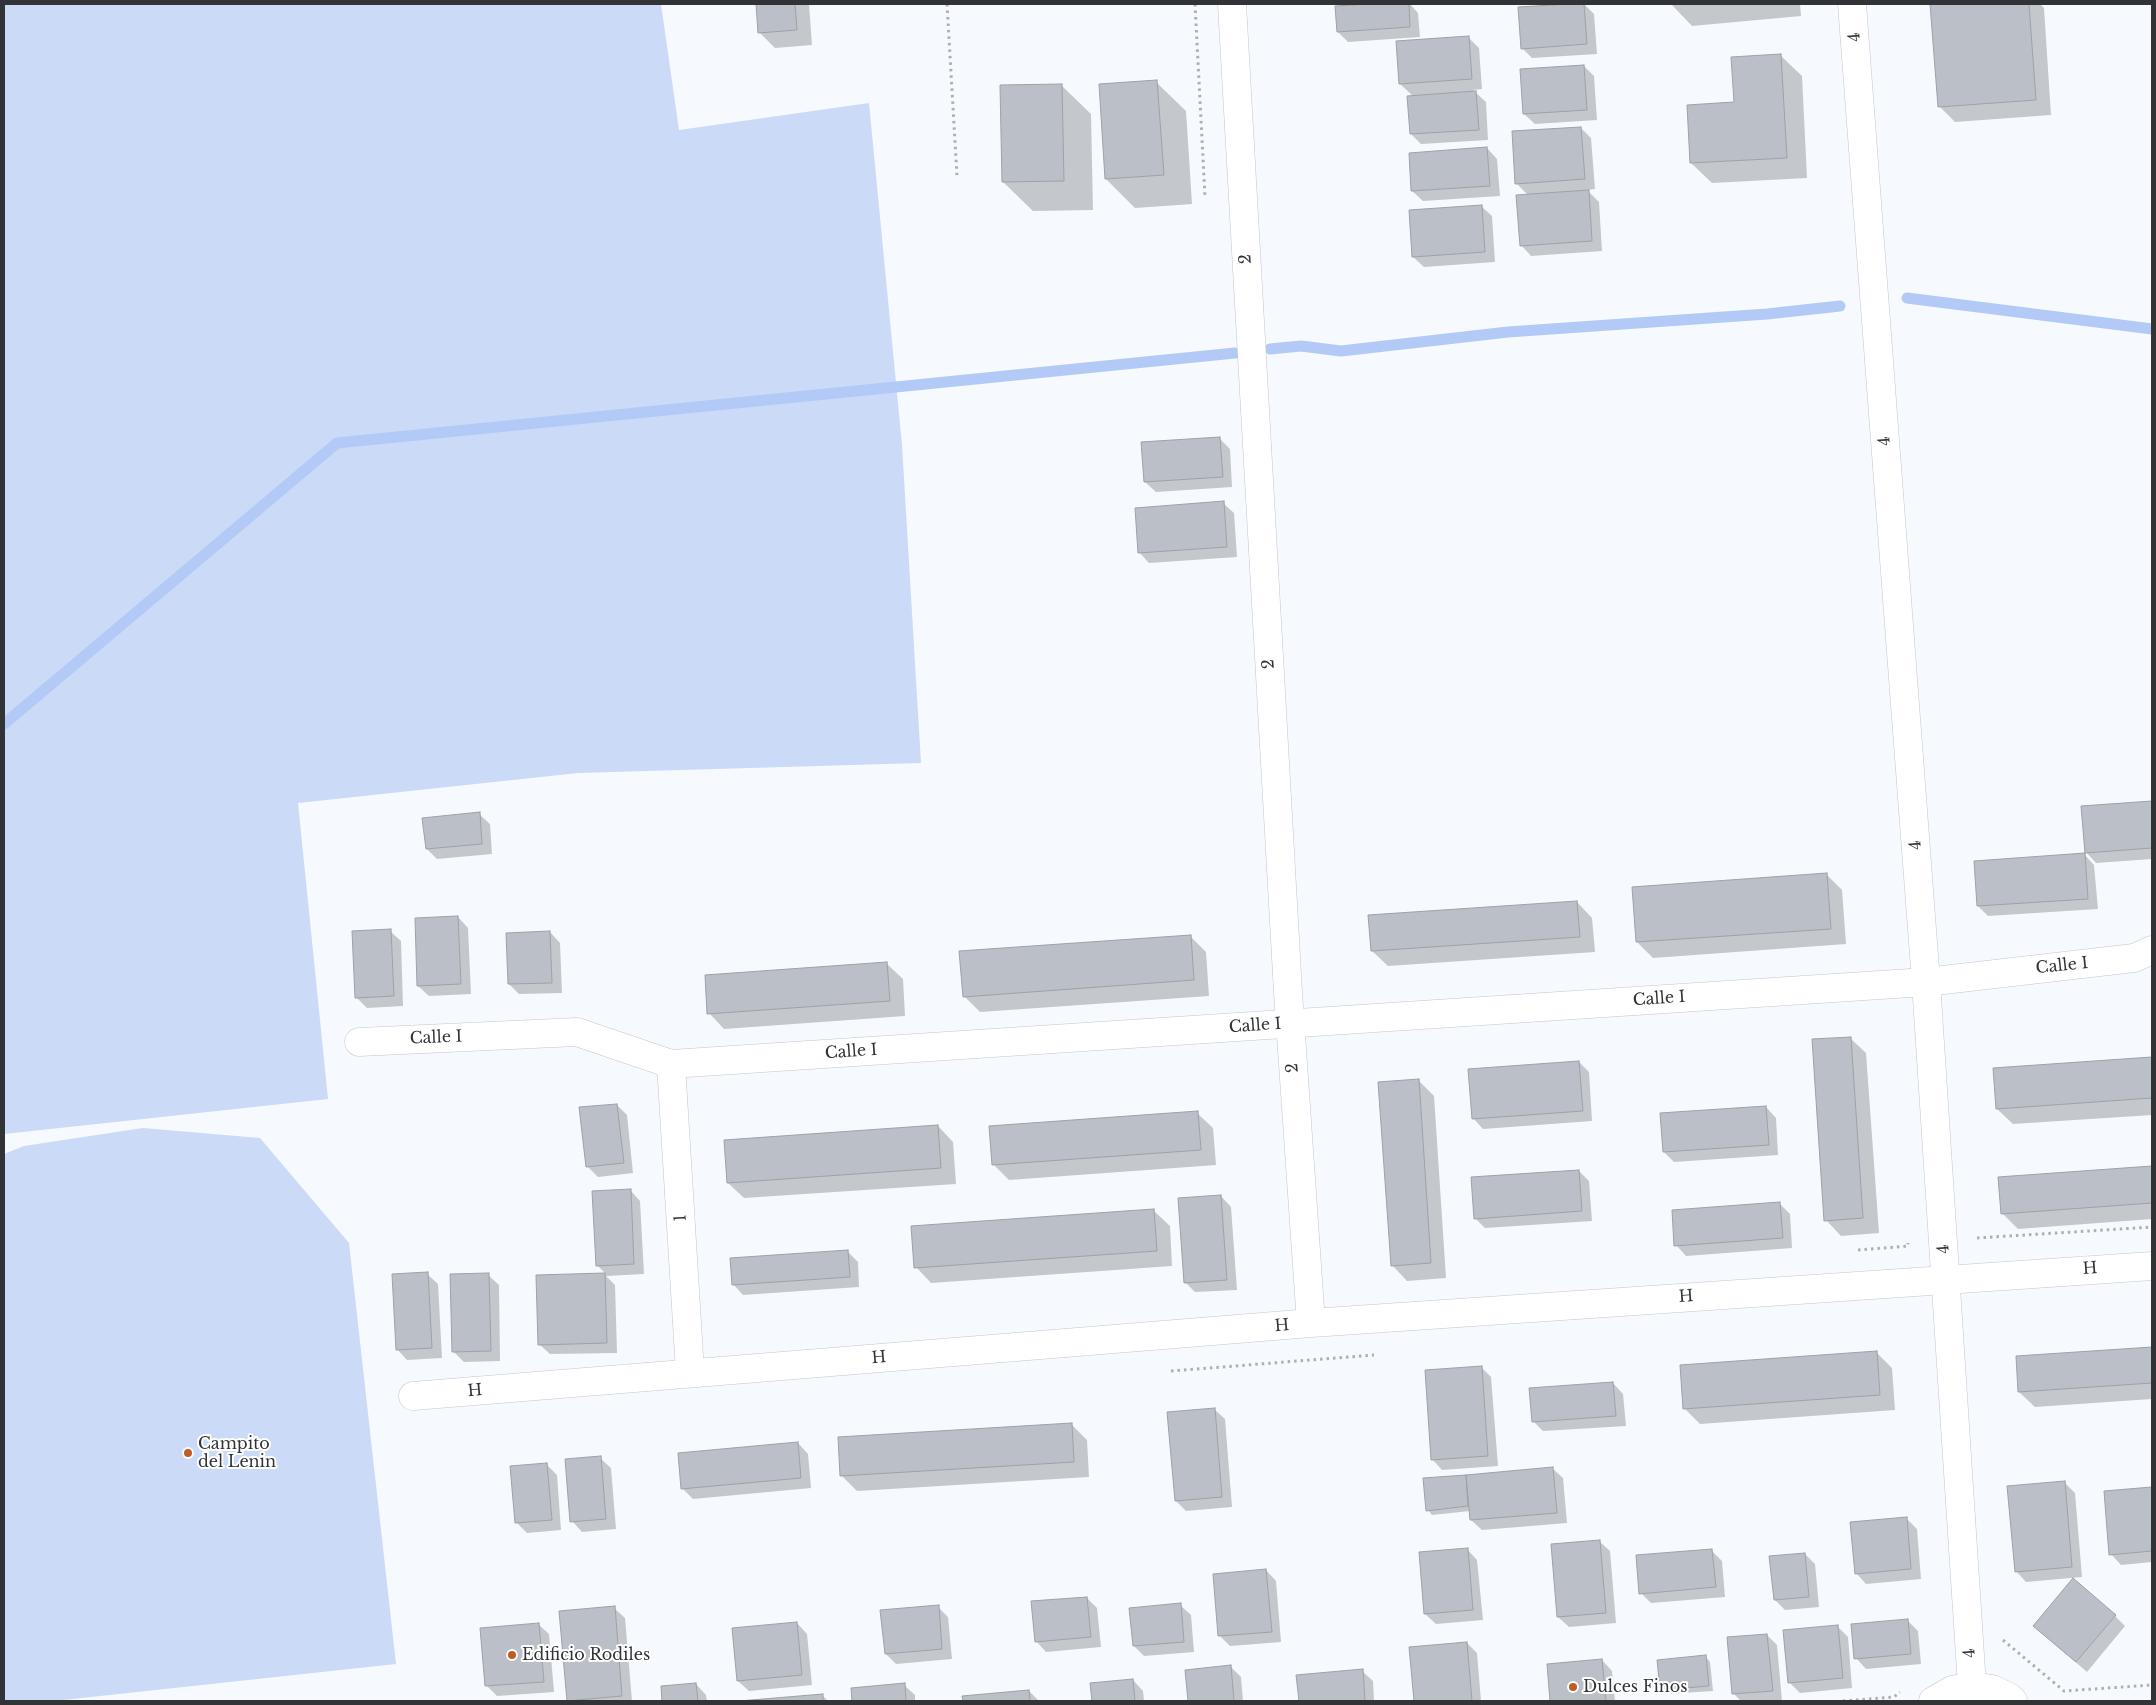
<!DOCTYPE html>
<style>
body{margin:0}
#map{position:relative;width:2156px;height:1705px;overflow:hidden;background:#f6f9fe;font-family:"Libre Baskerville",serif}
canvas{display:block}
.frame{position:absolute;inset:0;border:5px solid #313336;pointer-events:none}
</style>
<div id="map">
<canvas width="2156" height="1705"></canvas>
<div class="frame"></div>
</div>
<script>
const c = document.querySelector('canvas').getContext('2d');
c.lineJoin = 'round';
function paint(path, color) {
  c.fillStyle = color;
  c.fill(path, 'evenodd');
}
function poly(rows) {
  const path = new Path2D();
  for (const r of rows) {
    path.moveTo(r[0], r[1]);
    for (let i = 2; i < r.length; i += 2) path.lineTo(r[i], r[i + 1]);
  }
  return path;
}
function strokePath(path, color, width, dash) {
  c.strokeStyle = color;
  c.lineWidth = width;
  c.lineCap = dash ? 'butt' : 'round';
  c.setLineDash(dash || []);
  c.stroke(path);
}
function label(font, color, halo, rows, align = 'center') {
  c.font = font + ' "Libre Baskerville",serif';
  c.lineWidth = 4;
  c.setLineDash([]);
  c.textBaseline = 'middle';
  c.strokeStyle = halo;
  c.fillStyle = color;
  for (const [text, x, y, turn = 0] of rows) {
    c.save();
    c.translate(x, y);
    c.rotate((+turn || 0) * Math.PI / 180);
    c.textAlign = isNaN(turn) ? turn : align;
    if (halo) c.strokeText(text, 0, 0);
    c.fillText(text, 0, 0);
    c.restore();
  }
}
paint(poly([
 [4,4,661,4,679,130,869,103,902,445,921,763,578,773,298,803,328,1099,4,1134],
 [143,1128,260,1138,349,1243,396,1664,54,1701,4,1701,4,1154,24,1146]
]), '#cbdaf6');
paint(poly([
 [757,4,809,4,812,45,775,48,759,32],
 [1387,4,1410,4,1418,13,1420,37,1348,42,1338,32,1336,7],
 [1584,4,1594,14,1597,54,1532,58,1522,48],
 [1671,4,1800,4,1801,16,1692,26],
 [1932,4,2040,4,2044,8,2051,115,1955,122,1939,106],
 [1468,37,1479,48,1482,89,1473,90,1486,102,1488,140,1421,144,1411,134,1413,96,1400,84,1397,42],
 [1781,56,1802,76,1807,178,1712,183,1691,163,1735,104],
 [1584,66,1594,76,1597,120,1535,124,1524,114],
 [1156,82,1186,111,1192,204,1135,208,1106,179],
 [1061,85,1091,114,1093,210,1033,211,1003,182],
 [1581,128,1591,138,1595,189,1587,190,1599,202,1602,251,1531,256,1521,245,1529,196,1517,184],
 [1487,148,1497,159,1500,196,1423,201,1412,191,1410,154],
 [1481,206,1492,216,1495,262,1424,267,1413,257],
 [1219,438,1230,449,1232,487,1156,492,1145,482,1143,444],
 [1223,503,1234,513,1237,557,1149,563,1139,552],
 [2152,803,2152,859,2096,863,2086,852,2083,808],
 [479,814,490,824,492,854,437,859,427,849],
 [2084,854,2094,865,2098,909,1988,916,1978,906],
 [1826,874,1842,890,1846,944,1653,958,1637,942,1634,888],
 [1577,902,1592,918,1595,952,1388,966,1372,951],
 [458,917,468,928,471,994,429,996,418,986],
 [390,931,401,941,403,1006,367,1008,356,997],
 [550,932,560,943,562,993,519,994,509,984],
 [1190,936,1206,952,1209,996,980,1012,964,996],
 [887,964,903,979,905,1016,724,1029,709,1013],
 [1850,1038,1866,1053,1879,1233,1841,1236,1826,1220],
 [2152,1058,2152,1115,2013,1124,1997,1109,1994,1069],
 [1579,1062,1589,1072,1592,1121,1483,1129,1473,1118],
 [1418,1080,1434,1096,1446,1278,1407,1281,1392,1265],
 [617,1105,627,1115,633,1173,598,1177,587,1166],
 [1766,1107,1776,1118,1778,1155,1674,1162,1664,1152],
 [1197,1113,1213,1128,1216,1165,1009,1180,993,1164],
 [938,1126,953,1142,956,1184,744,1198,728,1183],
 [2152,1168,2152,1219,2018,1229,2002,1213,2000,1178],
 [1579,1171,1589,1181,1592,1221,1485,1228,1475,1218],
 [630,1190,640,1201,644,1274,606,1276,615,1285,617,1353,550,1354,539,1344,537,1276,606,1274,597,1265],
 [1221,1196,1231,1207,1237,1290,1195,1292,1185,1282],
 [1780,1204,1790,1214,1792,1248,1686,1256,1676,1245],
 [1154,1211,1170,1226,1172,1266,931,1283,916,1267],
 [847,1251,858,1262,859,1287,743,1295,733,1284],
 [427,1274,438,1284,442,1358,407,1360,397,1349],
 [488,1275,499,1285,500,1361,464,1362,453,1351],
 [2152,1348,2152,1399,2035,1407,2019,1392,2017,1357],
 [1877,1353,1892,1368,1895,1410,1700,1424,1684,1408],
 [1481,1367,1491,1377,1498,1466,1442,1470,1432,1459],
 [1613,1383,1623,1394,1626,1426,1543,1431,1533,1421],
 [1214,1409,1225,1419,1232,1507,1186,1511,1176,1501],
 [1071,1424,1087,1440,1089,1477,857,1491,841,1475],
 [798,1443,808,1454,811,1488,693,1499,683,1489],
 [600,1458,611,1468,616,1529,582,1532,572,1521],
 [546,1464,557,1475,561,1530,527,1533,516,1522],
 [1552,1468,1563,1478,1567,1523,1482,1530,1471,1520,1470,1511,1432,1515,1428,1510,1425,1479],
 [2064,1482,2075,1493,2082,1577,2026,1582,2016,1571],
 [2152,1488,2152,1562,2121,1565,2111,1554,2106,1492],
 [1906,1518,1917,1529,1921,1579,1866,1584,1856,1573],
 [1599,1541,1610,1551,1616,1623,1569,1627,1558,1617],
 [1467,1549,1477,1560,1483,1620,1436,1624,1425,1614],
 [1711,1550,1722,1561,1725,1597,1651,1603,1641,1593],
 [1805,1554,1815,1564,1819,1607,1785,1610,1775,1600,1771,1557],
 [1266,1570,1276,1581,1281,1642,1230,1646,1220,1636],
 [1087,1598,1097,1608,1101,1647,1046,1652,1036,1641],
 [1180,1605,1191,1615,1194,1652,1144,1656,1134,1646],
 [938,1607,948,1617,952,1659,896,1664,886,1654,882,1612],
 [614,1608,625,1618,632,1701,569,1701,568,1700],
 [2115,1616,2125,1626,2087,1672,2045,1636],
 [1907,1620,1918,1631,1921,1664,1866,1669,1856,1658],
 [797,1623,807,1634,812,1685,749,1691,738,1681],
 [538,1624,549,1634,554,1692,497,1696,487,1686,481,1629],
 [1837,1626,1848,1637,1852,1688,1800,1693,1789,1682],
 [1767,1635,1777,1645,1782,1701,1741,1701,1734,1694],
 [1467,1643,1477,1653,1481,1701,1415,1701,1410,1648],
 [1706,1657,1710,1662,1713,1691,1666,1694,1661,1690],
 [1602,1660,1612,1671,1615,1701,1551,1701,1548,1665],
 [1231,1667,1241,1677,1243,1701,1189,1701,1187,1671],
 [1362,1671,1373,1681,1374,1701,1300,1701,1298,1676],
 [1133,1680,1143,1691,1144,1701,1093,1701,1092,1684],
 [696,1684,706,1695,707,1701,663,1701,662,1687],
 [904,1685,915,1695,915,1701,853,1701,852,1689],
 [1029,1691,1039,1701,964,1701,964,1697],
 [822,1695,828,1701,753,1701]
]), '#0003');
strokePath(poly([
 [1907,298,2152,329],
 [1270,349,1301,346,1341,351,1508,332,1767,314,1840,306],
 [4,724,337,443,1235,353]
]), '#b3caf7', 11);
const building = poly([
 [756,4,795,4,797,30,758,33,756,4],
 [1370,4,1409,4,1410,27,1337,32,1335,6,1370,4],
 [1570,4,1584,4,1587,44,1521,49,1518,7,1570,4],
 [1930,4,2029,4,2036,100,1938,107,1930,4],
 [1469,36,1472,79,1399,84,1396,41,1469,36],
 [1781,54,1787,158,1690,163,1687,105,1734,102,1731,57,1781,54],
 [1584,65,1587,110,1523,114,1520,69,1584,65],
 [1157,80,1164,175,1105,179,1099,84,1157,80],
 [1062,84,1064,181,1002,182,1000,85,1062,84],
 [1476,91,1479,130,1410,134,1407,96,1476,91],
 [1581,127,1585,179,1515,184,1512,131,1581,127],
 [1487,147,1490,186,1411,191,1409,153,1487,147],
 [1589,190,1592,241,1520,246,1516,195,1589,190],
 [1482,205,1485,252,1412,257,1409,210,1482,205],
 [1220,437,1223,477,1144,482,1141,442,1220,437],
 [1224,501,1227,547,1138,553,1135,508,1224,501],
 [2152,801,2152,848,2085,853,2081,806,2152,801],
 [480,812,482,844,426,849,422,818,480,812],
 [2085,853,2088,899,1977,906,1974,861,2085,853],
 [1827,873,1831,929,1636,942,1632,887,1827,873],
 [1577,901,1580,937,1371,951,1368,915,1577,901],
 [458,916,461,984,417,986,415,918,458,916],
 [391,929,394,996,355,998,352,931,391,929],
 [550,931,552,983,508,984,506,933,550,931],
 [1191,935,1194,980,963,997,959,951,1191,935],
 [887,962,890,1001,707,1014,705,975,887,962],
 [1851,1037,1863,1218,1824,1221,1812,1039,1851,1037],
 [2152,1057,2152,1098,1996,1109,1993,1068,2152,1057],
 [1579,1061,1583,1111,1472,1119,1468,1069,1579,1061],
 [1419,1079,1431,1263,1391,1266,1378,1082,1419,1079],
 [617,1104,624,1163,586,1167,579,1107,617,1104],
 [1766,1106,1769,1145,1663,1152,1660,1113,1766,1106],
 [1198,1111,1201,1150,992,1165,989,1126,1198,1111],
 [938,1125,941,1168,727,1183,724,1140,938,1125],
 [2152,1166,2152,1203,2001,1214,1998,1177,2152,1166],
 [1579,1170,1582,1211,1474,1219,1471,1177,1579,1170],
 [631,1189,634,1264,596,1266,592,1191,631,1189],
 [1221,1195,1227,1280,1184,1283,1178,1198,1221,1195],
 [1780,1202,1783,1238,1674,1246,1672,1210,1780,1202],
 [1154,1209,1157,1251,914,1268,911,1226,1154,1209],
 [848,1250,850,1277,732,1285,730,1258,848,1250],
 [428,1272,432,1348,396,1350,392,1274,428,1272],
 [489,1273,491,1351,452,1352,450,1274,489,1273],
 [605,1273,607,1343,538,1345,536,1275,605,1273],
 [2152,1347,2152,1383,2018,1392,2016,1356,2152,1347],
 [1877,1351,1880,1395,1683,1409,1680,1365,1877,1351],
 [1482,1366,1488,1456,1431,1460,1425,1370,1482,1366],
 [1613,1382,1616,1416,1532,1422,1529,1388,1613,1382],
 [1215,1408,1222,1497,1175,1501,1167,1412,1215,1408],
 [1072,1423,1074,1462,840,1476,838,1437,1072,1423],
 [798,1442,801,1478,681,1489,678,1453,798,1442],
 [601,1456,606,1519,570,1522,565,1459,601,1456],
 [547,1463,552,1520,515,1523,510,1466,547,1463],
 [1553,1467,1557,1513,1470,1520,1466,1475,1553,1467],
 [1466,1475,1468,1506,1426,1511,1423,1478,1466,1475],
 [2065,1481,2072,1567,2015,1572,2007,1486,2065,1481],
 [2152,1487,2152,1551,2109,1555,2104,1491,2152,1487],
 [1907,1517,1911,1569,1855,1574,1850,1522,1907,1517],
 [1600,1540,1606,1613,1557,1617,1551,1544,1600,1540],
 [1468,1548,1473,1610,1424,1614,1419,1552,1468,1548],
 [1712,1549,1716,1587,1639,1594,1636,1555,1712,1549],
 [1805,1553,1809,1597,1774,1600,1769,1556,1805,1553],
 [1266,1569,1272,1632,1218,1636,1213,1574,1266,1569],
 [2073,1578,2116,1615,2076,1662,2033,1626,2073,1578],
 [1087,1597,1091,1637,1035,1642,1031,1601,1087,1597],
 [1181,1603,1184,1642,1133,1646,1129,1608,1181,1603],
 [939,1605,942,1649,885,1654,880,1610,939,1605],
 [615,1606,622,1696,567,1701,559,1611,615,1606],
 [1908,1619,1911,1654,1854,1659,1851,1624,1908,1619],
 [797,1622,802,1675,737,1681,732,1628,797,1622],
 [539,1623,544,1682,485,1686,480,1628,539,1623],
 [1838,1625,1843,1678,1788,1683,1783,1630,1838,1625],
 [1767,1634,1773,1691,1732,1694,1727,1637,1767,1634],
 [1467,1642,1472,1701,1414,1701,1409,1647,1467,1642],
 [1706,1655,1709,1686,1660,1690,1657,1660,1706,1655],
 [1602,1659,1606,1701,1550,1701,1547,1664,1602,1659],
 [1231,1665,1234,1701,1188,1701,1185,1670,1231,1665],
 [1363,1669,1365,1701,1299,1701,1296,1675,1363,1669],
 [1133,1679,1135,1701,1092,1701,1090,1683,1133,1679],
 [696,1683,698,1701,662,1701,661,1686,696,1683],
 [905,1683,906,1701,852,1701,851,1688,905,1683],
 [1029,1690,1030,1701,963,1701,962,1696,1029,1690],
 [823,1694,823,1701,739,1701,823,1694]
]);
paint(building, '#bbbfc7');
strokePath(building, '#9da1a8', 1);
const minor = poly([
 [1232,4,1288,992,1311,1323],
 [359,1042,577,1032,671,1064,1926,982,2134,958,2152,950],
 [671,1064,690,1372],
 [413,1396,1311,1323,2152,1266]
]);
const tertiary = poly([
 [1852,4,1926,982,1972,1686],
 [1933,1701,1952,1690,1972,1686,1992,1689,2009,1697,2013,1701]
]);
strokePath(minor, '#c2c6ce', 29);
strokePath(tertiary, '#c2c6ce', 29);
strokePath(poly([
 [947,4,957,176],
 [1195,4,1205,197],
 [1977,1238,2152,1227],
 [1858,1250,1908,1246,1908,1243],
 [1171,1371,1374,1355],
 [2003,1640,2064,1691,2152,1685],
 [1843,1701,1894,1697,1900,1692]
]), '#adafb4', 3, [2.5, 4]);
strokePath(minor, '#fff', 28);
strokePath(tertiary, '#fff', 28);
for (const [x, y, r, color] of [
 [188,1453,5,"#bf5d23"],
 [512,1655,5,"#bf5d23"],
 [1573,1687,5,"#bf5d23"]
]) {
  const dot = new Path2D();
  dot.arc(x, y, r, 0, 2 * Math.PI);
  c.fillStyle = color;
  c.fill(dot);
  strokePath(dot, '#fff', 2);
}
label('16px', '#313336', '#fff', [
 ["4",1855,37,-94],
 ["2",1246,259,-93],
 ["4",1885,441,-94],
 ["2",1269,664,-93],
 ["4",1916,845,-94],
 ["Calle I",2062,966,-6],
 ["Calle I",1659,999,-4],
 ["Calle I",1255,1026,-4],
 ["Calle I",436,1038,-2],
 ["Calle I",851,1052,-4],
 ["2",1293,1068,-94],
 ["1",681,1218,-93],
 ["4",1944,1249,-94],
 ["H",2090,1269,-4],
 ["H",1686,1297,-4],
 ["H",1282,1326,-5],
 ["H",879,1358,-5],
 ["H",475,1391,-5],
 ["4",1970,1653,-94]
]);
label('16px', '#313336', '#fff', [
 ["Campito",198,1444],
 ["del Lenin",198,1462],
 ["Edificio Rodiles",522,1655],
 ["Dulces Finos",1583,1687]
], 'left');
</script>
